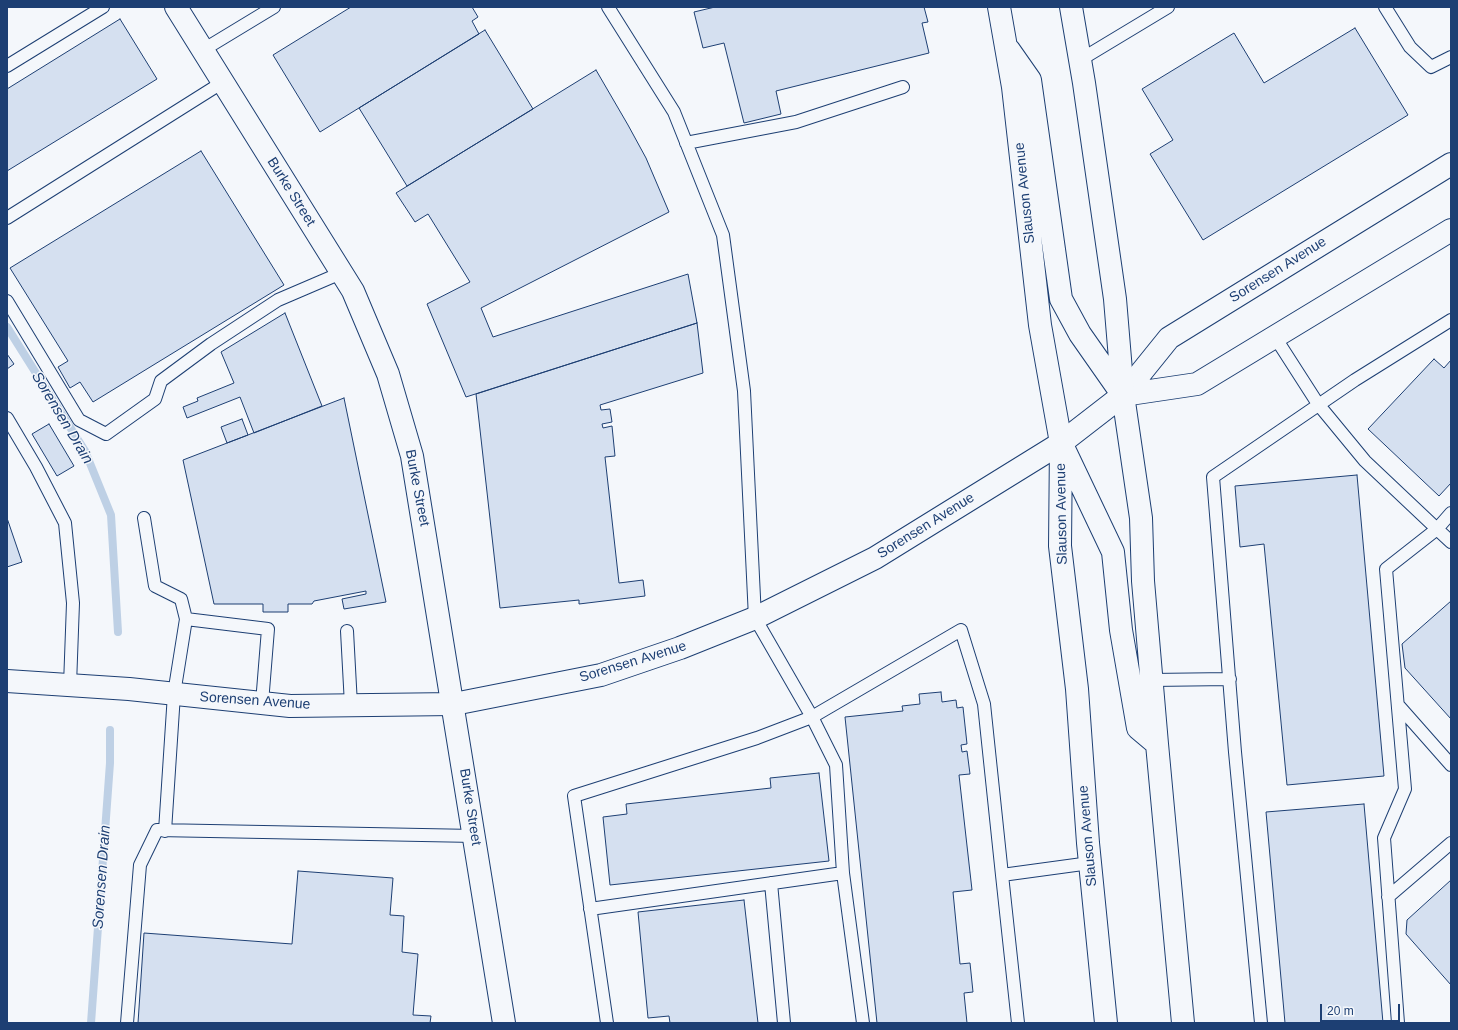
<!DOCTYPE html>
<style>
body{margin:0}
#map{position:relative;width:1458px;height:1030px;overflow:hidden;background:#f4f7fb;font-family:Helvetica,sans-serif}
canvas{display:block}
.frame{position:absolute;inset:0;border:8px solid #1d3f73;pointer-events:none}
.scale{position:absolute;left:1320px;top:1004px;width:80px;height:18px;box-sizing:border-box;border:2px solid #1d3f73;border-top:0;padding-left:5px;font-size:12px;line-height:14px;white-space:nowrap;color:#1d3f73;-webkit-text-stroke:3px #f4f7fb;paint-order:stroke}
</style>
<div id="map">
<canvas width="1458" height="1030"></canvas>
<div class="frame"></div>
<div class="scale">20 m</div>
</div>
<script>
const c = document.querySelector('canvas').getContext('2d');
c.lineJoin = 'round';
function poly(rows) {
  const path = new Path2D();
  for (const r of rows) {
    path.moveTo(r[0], r[1]);
    for (let i = 2; i < r.length; i += 2) path.lineTo(r[i], r[i + 1]);
  }
  return path;
}
function strokePath(path, color, width, dash) {
  c.strokeStyle = color;
  c.lineWidth = width;
  c.lineCap = dash ? 'butt' : 'round';
  c.setLineDash(dash || []);
  c.stroke(path);
}
function paint(path, color) {
  c.fillStyle = color;
  c.fill(path, 'evenodd');
}
function label(font, color, halo, rows, align = 'center') {
  c.font = font + ' Helvetica,sans-serif';
  c.lineWidth = 3;
  c.setLineDash([]);
  c.textBaseline = 'middle';
  c.strokeStyle = halo;
  c.fillStyle = color;
  for (const [text, x, y, turn = 0] of rows) {
    c.save();
    c.translate(x, y);
    c.rotate((+turn || 0) * Math.PI / 180);
    c.textAlign = isNaN(turn) ? turn : align;
    if (halo) c.strokeText(text, 0, 0);
    c.fillText(text, 0, 0);
    c.restore();
  }
}
strokePath(poly([
 [7,327,85,451,111,515,118,632],
 [91,1023,110,763,110,730]
]), '#bed0e5', 8);
const building = poly([
 [351,7,472,7,478,17,472,21,479,34,320,132,273,55,351,7],
 [715,7,924,7,928,22,922,23,929,53,776,91,781,114,744,123,724,43,703,48,694,12,715,7],
 [120,19,157,79,7,171,7,89,120,19],
 [1355,28,1408,115,1203,240,1150,154,1173,140,1142,89,1234,33,1264,83,1355,28],
 [485,30,533,109,407,186,359,108,485,30],
 [596,70,628,125,646,158,669,212,481,308,493,337,688,274,697,323,466,397,427,304,470,282,428,214,415,222,396,193,596,70],
 [201,151,284,285,93,402,80,382,70,388,58,367,68,361,10,268,201,151],
 [285,313,322,406,254,433,240,397,187,418,183,407,198,401,197,398,234,383,221,352,285,313],
 [697,323,703,373,600,405,601,410,610,409,612,422,602,424,603,428,612,426,615,456,605,457,619,583,643,580,645,596,579,604,579,600,500,608,476,394,697,323],
 [7,354,14,364,7,369,7,354],
 [1434,359,1444,368,1451,360,1451,483,1439,496,1368,429,1434,359],
 [344,398,386,602,344,609,342,599,366,594,366,591,314,601,312,604,288,604,288,612,263,612,263,604,214,604,183,460,344,398],
 [242,419,248,435,227,443,221,427,242,419],
 [49,424,74,466,57,476,32,434,49,424],
 [1357,475,1384,776,1287,785,1264,544,1240,547,1235,486,1357,475],
 [7,518,22,562,7,567,7,518],
 [1451,601,1451,719,1405,668,1402,644,1451,601],
 [941,692,942,702,956,700,957,708,963,707,967,744,961,745,962,752,967,751,970,774,959,775,972,890,953,892,960,964,970,963,973,992,964,993,967,1023,877,1023,845,717,903,711,902,706,920,704,919,694,941,692],
 [819,773,829,861,610,885,603,817,627,814,626,804,771,788,770,778,819,773],
 [1364,804,1383,1023,1285,1023,1266,812,1364,804],
 [298,871,393,878,390,915,404,916,402,952,418,954,413,1015,431,1016,430,1023,138,1023,144,933,292,944,298,871],
 [1451,880,1451,985,1406,934,1407,920,1451,880],
 [744,900,758,1023,670,1023,669,1016,648,1018,638,912,744,900]
]);
paint(building, '#d5e0f0');
strokePath(building, '#1d3f73', 1);
const lane = poly([
 [1385,7,1410,47,1431,67,1451,57],
 [203,50,274,7],
 [1080,60,1168,7],
 [7,66,103,7],
 [686,143,796,122,903,87],
 [7,218,223,82],
 [7,301,79,420,106,434,155,399,161,381,211,344,278,300,341,273],
 [1275,337,1318,404,1365,461,1437,529,1386,569,1405,789,1384,838,1398,1023],
 [7,418,36,467,65,523,73,603,70,685],
 [1451,513,1437,529,1451,542],
 [144,518,155,586,181,599,186,619,174,694,165,831],
 [186,619,268,629,262,703],
 [347,631,351,705],
 [1151,680,1230,679],
 [1398,705,1451,765],
 [843,873,836,765,812,717,961,630,984,704,1002,875,1090,863],
 [1002,875,1018,1023],
 [771,883,784,1023],
 [1388,897,1451,843],
 [590,909,843,873,863,1023],
 [127,1023,140,865,157,830,475,836],
 [607,1023,574,796,757,738,812,717,755,618,744,391,723,235,674,112,608,7],
 [1261,1023,1235,752,1213,477,1355,380,1451,320]
]);
const street = poly([
 [176,7,353,291,388,374,412,456,504,1023]
]);
const secondary = poly([
 [1123,395,1197,384,1451,230],
 [7,681,129,689,290,706,454,704,601,675,680,648,755,618,875,558,1061,443,1123,395,1169,338,1451,164]
]);
const primary = poly([
 [999,7,1013,87,1040,325,1061,443,1060,546,1077,689,1088,843,1106,1023],
 [1071,7,1084,83,1115,299,1123,395,1141,518,1143,581,1157,744,1183,1023],
 [1009,50,1030,80,1061,299,1080,334,1122,394],
 [1064,449,1113,552,1121,630,1138,728,1157,744]
]);
strokePath(lane, '#1d3f73', 14);
strokePath(street, '#1d3f73', 24);
strokePath(secondary, '#1d3f73', 24);
strokePath(primary, '#1d3f73', 24);
strokePath(lane, '#f4f7fb', 12);
strokePath(street, '#f4f7fb', 22);
strokePath(secondary, '#f4f7fb', 22);
strokePath(primary, '#f4f7fb', 22);
label('14px', '#1d3f73', '#f4f7fb', [
 ["Burke Street",291,192,58],
 ["Slauson Avenue",1025,193,-96],
 ["Sorensen Avenue",1278,270,-32],
 ["Burke Street",417,488,79],
 ["Slauson Avenue",1062,514,-91],
 ["Sorensen Avenue",926,526,-32],
 ["Sorensen Avenue",633,662,-17],
 ["Sorensen Avenue",255,701,4],
 ["Burke Street",470,807,81],
 ["Slauson Avenue",1088,836,-95]
]);
label('italic 15px', '#1d3f73', '#f4f7fb', [
 ["Sorensen Drain",62,418,59],
 ["Sorensen Drain",102,877,-86]
]);
</script>
